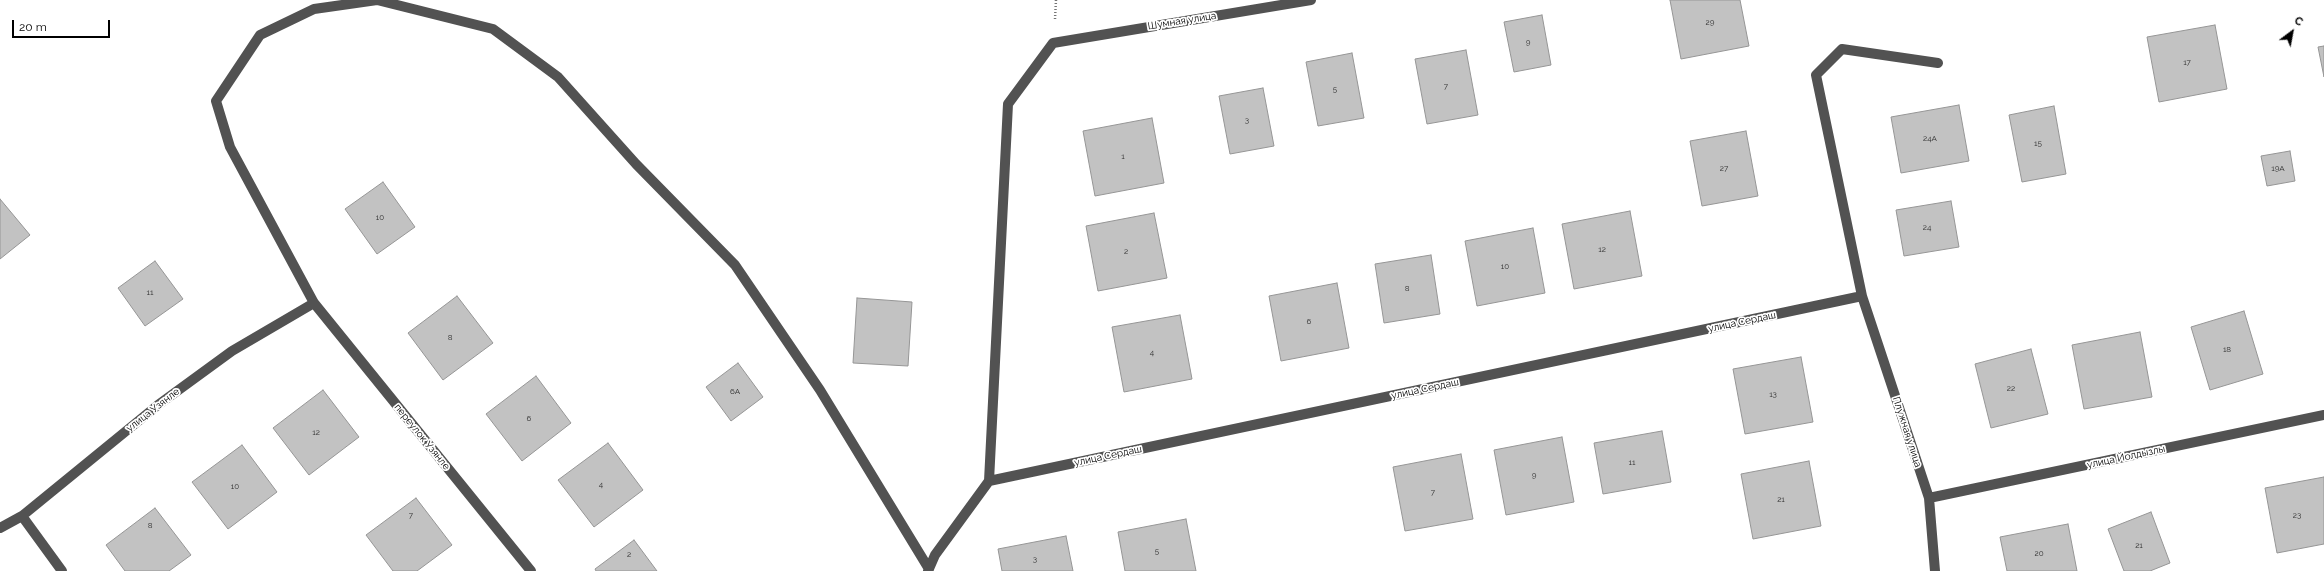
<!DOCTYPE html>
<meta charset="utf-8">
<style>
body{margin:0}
#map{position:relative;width:2324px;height:571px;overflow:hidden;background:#fff;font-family:Raleway,sans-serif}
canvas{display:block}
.north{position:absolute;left:2272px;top:12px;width:40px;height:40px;-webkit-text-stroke:3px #fff;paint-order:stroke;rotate:32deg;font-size:11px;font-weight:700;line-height:16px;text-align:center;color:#000}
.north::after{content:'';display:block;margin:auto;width:14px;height:18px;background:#000;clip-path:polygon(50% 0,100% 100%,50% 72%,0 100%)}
.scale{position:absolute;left:12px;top:20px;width:98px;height:18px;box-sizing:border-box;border:2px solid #000;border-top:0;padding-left:5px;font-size:12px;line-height:14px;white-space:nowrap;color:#000;-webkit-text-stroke:3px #fff;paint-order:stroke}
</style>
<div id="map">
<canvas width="2324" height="571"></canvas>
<div class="north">С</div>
<div class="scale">20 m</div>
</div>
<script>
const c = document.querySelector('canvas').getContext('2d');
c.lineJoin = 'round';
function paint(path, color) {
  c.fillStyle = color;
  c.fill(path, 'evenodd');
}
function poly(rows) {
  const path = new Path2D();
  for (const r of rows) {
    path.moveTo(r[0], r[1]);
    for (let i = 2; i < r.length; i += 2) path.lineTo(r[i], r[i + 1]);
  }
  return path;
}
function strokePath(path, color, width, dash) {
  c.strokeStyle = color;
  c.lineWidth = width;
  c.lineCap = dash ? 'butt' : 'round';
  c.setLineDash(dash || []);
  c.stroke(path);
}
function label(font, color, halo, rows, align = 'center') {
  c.font = font + ' Raleway,sans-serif';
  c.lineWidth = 3.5;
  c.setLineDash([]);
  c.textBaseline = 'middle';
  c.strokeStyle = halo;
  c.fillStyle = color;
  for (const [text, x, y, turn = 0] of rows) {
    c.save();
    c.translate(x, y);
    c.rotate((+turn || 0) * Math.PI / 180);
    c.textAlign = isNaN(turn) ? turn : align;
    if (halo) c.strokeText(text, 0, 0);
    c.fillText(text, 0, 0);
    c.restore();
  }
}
const building = poly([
 [1670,0,1740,0,1749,46,1681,59,1670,0],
 [1542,15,1551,65,1514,72,1504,22,1542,15],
 [2215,25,2227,89,2159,102,2147,37,2215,25],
 [2324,46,2324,77,2318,47,2324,46],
 [1466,50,1478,115,1427,124,1415,59,1466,50],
 [1352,53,1364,118,1318,126,1306,62,1352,53],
 [1263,88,1274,146,1230,154,1219,96,1263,88],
 [1959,105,1969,161,1901,173,1891,117,1959,105],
 [2054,106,2066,174,2022,182,2009,115,2054,106],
 [1152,118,1164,183,1095,196,1083,131,1152,118],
 [1746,131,1758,196,1702,206,1690,141,1746,131],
 [2290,151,2295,181,2267,186,2261,156,2290,151],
 [383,182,415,227,377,254,345,209,383,182],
 [0,199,30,235,0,259,0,199],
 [1951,201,1959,247,1904,256,1896,210,1951,201],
 [1630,211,1642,276,1574,289,1562,224,1630,211],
 [1154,213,1167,278,1098,291,1086,226,1154,213],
 [1533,228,1545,293,1477,306,1465,241,1533,228],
 [1431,255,1440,314,1384,323,1375,264,1431,255],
 [155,261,183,299,145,326,118,288,155,261],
 [1337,283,1349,348,1281,361,1269,296,1337,283],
 [457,296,493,343,443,380,408,333,457,296],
 [857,298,912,302,908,366,853,363,857,298],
 [2244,311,2263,374,2210,390,2191,327,2244,311],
 [1180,315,1192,379,1124,392,1112,327,1180,315],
 [2140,332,2152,397,2084,409,2072,345,2140,332],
 [2031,349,2048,414,1991,428,1975,364,2031,349],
 [1801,357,1813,422,1745,434,1733,369,1801,357],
 [738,363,763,397,731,421,706,387,738,363],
 [536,376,571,423,522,461,486,414,536,376],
 [323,390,359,437,309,475,273,428,323,390],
 [1662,431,1671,482,1603,494,1594,443,1662,431],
 [1562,437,1574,502,1506,515,1494,450,1562,437],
 [608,443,643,490,594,527,558,480,608,443],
 [242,445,277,492,228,529,192,482,242,445],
 [1461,454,1473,519,1405,531,1393,467,1461,454],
 [1809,461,1821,526,1753,539,1741,474,1809,461],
 [2324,477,2324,544,2277,553,2265,488,2324,477],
 [416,498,452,545,417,571,393,571,366,535,416,498],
 [155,508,191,555,169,571,125,571,106,545,155,508],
 [2151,512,2170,563,2150,571,2124,571,2108,529,2151,512],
 [1186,519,1196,571,1125,571,1118,532,1186,519],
 [2068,524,2077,571,2007,571,2000,537,2068,524],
 [1066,536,1073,571,1002,571,998,549,1066,536],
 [634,540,657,571,596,571,595,569,634,540]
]);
paint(building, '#c2c2c2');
strokePath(building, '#969696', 1);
strokePath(poly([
 [1055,19,1056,0]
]), '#747474', 2.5, [1, 2]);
strokePath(poly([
 [989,481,1862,296],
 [1929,498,2324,415],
 [22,516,62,571],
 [0,528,22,516,158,405,232,351,314,303],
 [531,571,314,303,230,147,216,101,260,35,314,9,377,0,493,29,558,77,636,164,735,265,820,390,929,569],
 [928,571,935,555,989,481,1008,104,1053,43,1311,0],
 [1935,571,1929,498,1862,296,1816,75,1842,49,1938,63]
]), '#525252', 10);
label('8px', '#303030', null, [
 ["29",1710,23],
 ["9",1528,43],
 ["17",2187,63],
 ["7",1446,87],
 ["5",1335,90],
 ["3",1247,121],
 ["24А",1930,139],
 ["15",2038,144],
 ["1",1123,157],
 ["27",1724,169],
 ["19А",2278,169],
 ["10",380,218],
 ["24",1927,228],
 ["12",1602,250],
 ["2",1126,252],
 ["10",1505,267],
 ["8",1407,289],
 ["11",150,293],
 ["6",1309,322],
 ["8",450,338],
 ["18",2227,350],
 ["4",1152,353],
 ["22",2011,389],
 ["6А",735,392],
 ["13",1773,395],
 ["6",529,419],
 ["12",316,433],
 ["11",1632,463],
 ["9",1534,476],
 ["4",601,485],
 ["10",235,487],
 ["7",1433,493],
 ["21",1781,500],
 ["7",411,516],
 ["23",2297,516],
 ["8",150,526],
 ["21",2139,546],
 ["5",1157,552],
 ["20",2039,554],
 ["2",629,555],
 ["3",1035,560]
]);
label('10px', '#000', '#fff', [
 ["Шумная улица",1182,21,-9],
 ["улица Сердаш",1742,322,-12],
 ["улица Сердаш",1425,389,-12],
 ["улица Узянле",153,410,-38],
 ["Плужная улица",1907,432,72],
 ["переулок Узянле",422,437,51],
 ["улица Сердаш",1108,456,-12],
 ["улица Йолдызлы",2126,457,-12]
]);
</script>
